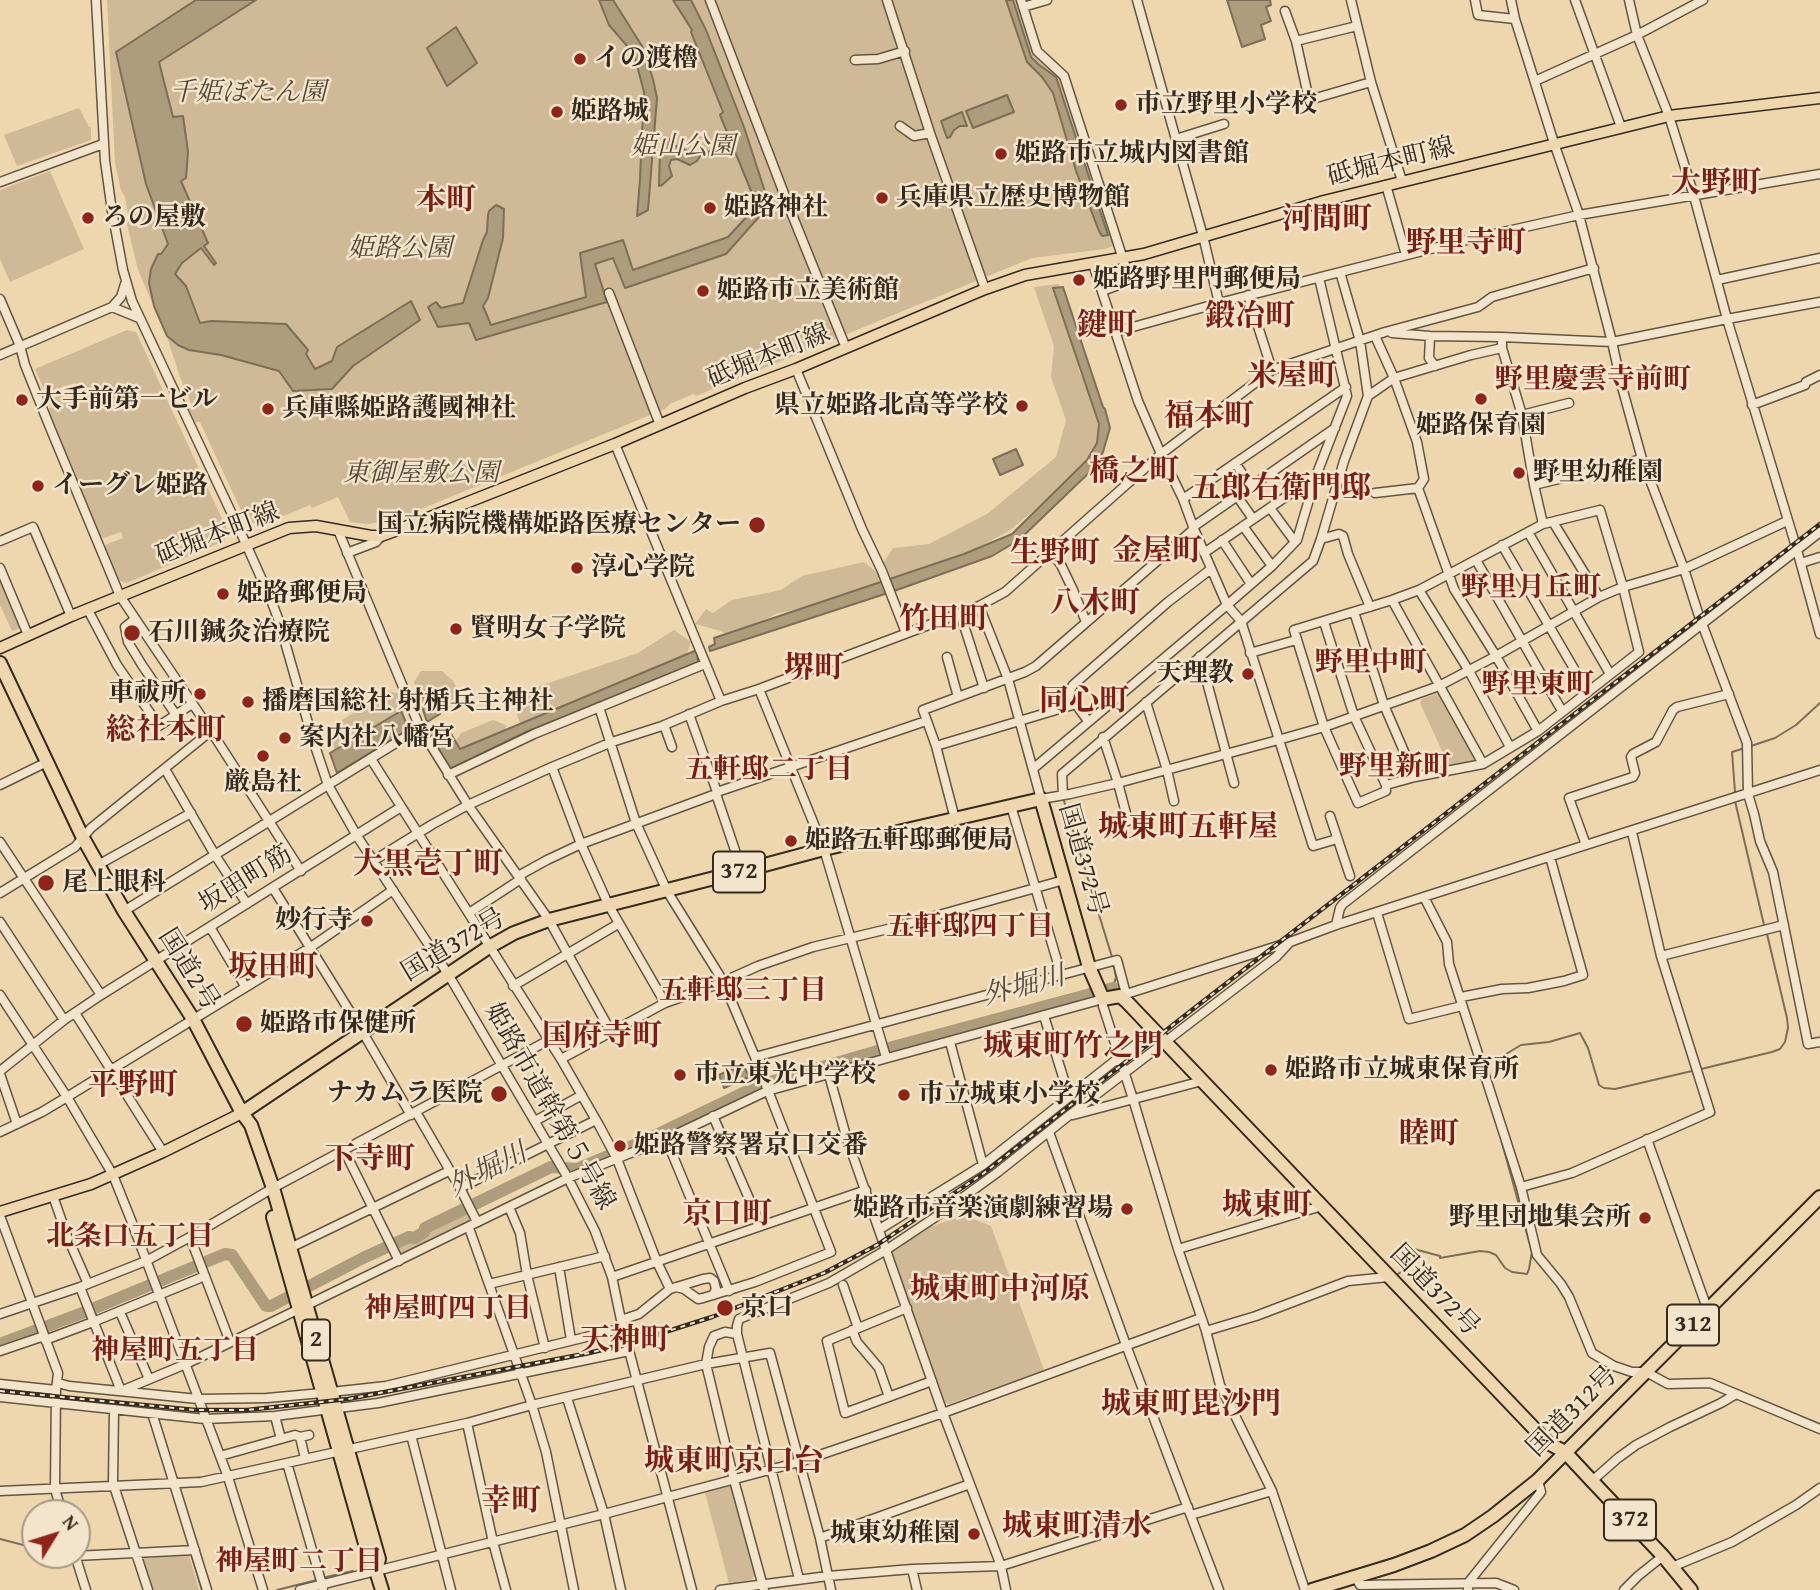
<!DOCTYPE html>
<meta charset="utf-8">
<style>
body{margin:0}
#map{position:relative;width:1820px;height:1590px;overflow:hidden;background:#eed6af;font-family:"Gentium Book Plus",serif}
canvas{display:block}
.north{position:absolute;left:21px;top:1499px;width:70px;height:70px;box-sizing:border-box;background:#f4e4cb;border:2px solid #a89a85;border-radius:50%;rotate:52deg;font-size:19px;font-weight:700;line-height:28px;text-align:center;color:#352a1d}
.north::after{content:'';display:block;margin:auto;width:24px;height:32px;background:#8f2418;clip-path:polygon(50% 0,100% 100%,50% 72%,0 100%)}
</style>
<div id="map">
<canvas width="1820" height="1590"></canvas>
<div class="north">N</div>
</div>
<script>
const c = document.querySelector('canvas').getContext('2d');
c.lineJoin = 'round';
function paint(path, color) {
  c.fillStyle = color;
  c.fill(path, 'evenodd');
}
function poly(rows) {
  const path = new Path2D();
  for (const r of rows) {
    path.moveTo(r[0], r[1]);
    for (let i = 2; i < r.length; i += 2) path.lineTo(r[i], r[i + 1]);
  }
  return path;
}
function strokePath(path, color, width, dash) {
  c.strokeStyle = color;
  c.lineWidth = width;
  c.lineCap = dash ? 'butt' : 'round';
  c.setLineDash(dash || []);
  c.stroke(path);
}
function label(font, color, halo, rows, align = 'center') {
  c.font = font + ' "Gentium Book Plus","Noto Serif JP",serif';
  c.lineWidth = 5;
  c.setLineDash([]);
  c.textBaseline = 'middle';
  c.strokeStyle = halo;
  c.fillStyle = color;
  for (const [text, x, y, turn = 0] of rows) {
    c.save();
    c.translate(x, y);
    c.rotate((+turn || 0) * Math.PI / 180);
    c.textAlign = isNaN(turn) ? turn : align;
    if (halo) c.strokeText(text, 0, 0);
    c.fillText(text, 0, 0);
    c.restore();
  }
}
paint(poly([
 [107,0,1018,0,1037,55,1061,75,1115,242,1113,246,1105,249,1032,258,696,396,693,394,670,404,665,409,392,521,366,524,350,522,338,497,312,508,310,505,262,525,260,523,257,524,249,522,247,518,245,519,200,422,195,422,189,409,192,405,180,377,167,337,138,270,127,224,129,220,125,197,121,190,115,163],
 [79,108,89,127,91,127,91,140,17,166,4,135],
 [50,171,84,249,10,282,0,259,0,190],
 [1059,284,1074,339,1079,372,1098,403,1100,443,1086,467,1009,531,939,568,893,582,884,562,893,548,929,544,987,514,1056,457,1066,420,1051,377,1054,346,1034,287],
 [127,330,136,332,228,532,224,541,127,583,118,580,105,547,107,544,123,538,121,532,104,538,101,537,48,409,51,407,49,403,52,399,77,388,75,383,47,392,45,391,35,369],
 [864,562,878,573,880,587,817,607,778,613,732,637,721,631,695,624,706,609,713,613,732,600,781,590,802,576],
 [0,577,20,628,12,631,0,605],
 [674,630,691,642,684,662,521,726,510,696,638,653],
 [421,671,442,671,453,681,461,695,447,705,427,699,421,700,414,682],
 [388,691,401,694,407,710,399,717,342,753,334,748,328,729],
 [1438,693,1442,695,1478,757,1476,760,1451,766,1448,764,1420,703,1422,699],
 [493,720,506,725,504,736,466,753,454,744,461,733],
 [465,1205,470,1217,468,1224,403,1255,399,1253,393,1242],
 [963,1215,991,1226,1044,1370,949,1404,944,1403,889,1252,927,1228],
 [728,1484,732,1486,755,1576,751,1580,729,1583,704,1489],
 [189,1556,199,1590,151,1590,141,1558]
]), '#cfb996');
const water = poly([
 [196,0,256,0,159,62,173,117,183,116,188,152,186,178,181,181,208,243,204,246,216,263,214,265,201,248,182,263,175,274,186,286,200,323,211,321,286,324,308,350,306,354,315,369,332,361,337,347,411,301,420,320,353,366,332,389,293,391,279,371,221,355,189,350,178,345,167,336,154,306,149,283,151,269,158,254,161,254,168,244,146,184,116,52,196,0],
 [599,0,613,0,642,46,653,79,657,98,648,210,637,216,640,180,642,129,645,103,644,92,634,54,609,25,599,0],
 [673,0,691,0,706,30,744,127,770,207,767,212,758,218,726,254,625,288,613,258,595,264,607,302,476,340,469,323,438,327,428,307,436,302,441,308,463,303,483,240,487,232,488,215,489,211,496,205,504,209,503,238,488,298,483,306,491,325,586,297,580,253,623,240,633,270,728,237,752,211,756,203,720,115,723,112,691,32,692,30,673,0],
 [1006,0,1013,0,1031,57,1038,64,1056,77,1108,235,1102,236,1099,231,1076,171,1053,93,1042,77,1027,62,1006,0],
 [1227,0,1270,0,1271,5,1266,7,1271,21,1261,25,1265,39,1242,47,1227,0],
 [456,27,477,63,447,86,427,48,456,27],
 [1007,95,1014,112,973,128,966,111,1007,95],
 [962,112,967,126,960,126,954,130,950,137,947,138,941,121,962,112],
 [667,137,676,146,694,154,713,151,724,146,728,147,708,155,700,156,697,161,690,165,677,159,671,160,669,166,672,176,662,185,659,186,660,148,664,139,667,137],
 [1063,287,1103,407,1105,409,1110,428,1103,452,1094,468,1019,540,992,556,894,591,710,651,709,647,715,644,714,638,964,554,1012,534,1087,460,1097,443,1099,424,1053,288,1063,287],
 [1016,449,1023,465,1000,475,993,459,1016,449],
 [697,650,698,662,526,732,450,769,430,734,434,732,436,734,447,727,460,749,697,650],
 [428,694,440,714,427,722,421,704,417,703,416,700,428,694],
 [401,711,409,729,337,773,330,753,401,711],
 [743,1064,749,1077,724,1088,719,1075,743,1064]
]);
paint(water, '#af9c7d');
strokePath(water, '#7e6e57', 2);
strokePath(poly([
 [1751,746,1775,738,1796,725,1820,703],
 [1735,792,1732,752,1745,748],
 [1064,801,1112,957],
 [1735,801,1764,925],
 [1113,988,1116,977,1113,963],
 [1484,1061,1501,1057,1521,1045,1549,1042,1580,1033,1588,1048,1599,1085,1604,1088,1615,1089,1692,1071],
 [1701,1069,1772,1052,1780,1049,1785,1042,1788,1028,1787,1018,1767,934],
 [1395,1276,1417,1261,1414,1249,1440,1256,1440,1258,1480,1251,1489,1252,1496,1255,1505,1268,1512,1272,1527,1274,1529,1269,1532,1252,1499,1132],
 [0,1539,35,1548],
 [191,1554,202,1590],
 [61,1555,71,1557],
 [322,1578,353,1571],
 [277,1590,317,1580]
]), '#7e6e57', 2);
strokePath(poly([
 [0,1344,85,1312,225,1254,232,1255,266,1306,271,1306,363,1258,409,1237,415,1238,424,1232,425,1228,551,1167,577,1169,646,1140,760,1085,874,1052,1113,988]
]), '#af9c7d', 12);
const minor = poly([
 [96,0,105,161,112,211,123,270,132,301,246,544,271,600,279,621,312,737,328,785,357,836,448,974,568,1178,595,1231,612,1277,621,1320,692,1590],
 [710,0,791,212,846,348],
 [887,0,930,133,985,289],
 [1021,0,1037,51,1064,76,1130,281,1102,291],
 [1137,0,1203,236,1219,303],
 [1351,0,1371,82,1402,181],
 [1475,0,1478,15,1515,19],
 [1511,0,1515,19,1554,143,1579,215,1612,342,1622,387,1642,459,1684,569,1698,613,1747,743,1748,794,1754,814,1760,841,1773,872,1808,1044,1820,1042],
 [1575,0,1621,127],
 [1629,0,1637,35,1669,116,1694,196,1727,319,1797,550,1820,634],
 [1023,7,1047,0],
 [1285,11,1296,41,1309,100,1371,82],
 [1296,41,1357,26],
 [855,60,878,59,905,51],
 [1535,81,1637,35,1703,0],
 [900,126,914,136,930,133],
 [1176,139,1224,124],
 [0,182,103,144],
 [1386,185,1406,255],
 [1093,264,1138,401,1161,454,1183,499,1194,529,1227,605,1241,621,1313,846,1337,839],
 [1717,280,1820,258],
 [609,293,660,425],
 [1248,295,1272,370],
 [0,299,20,346,25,365,49,425,120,596,211,731,301,871],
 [112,307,139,318],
 [1115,332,1219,303,1458,242,1579,215,1820,174],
 [1392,333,1430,336,1502,337,1612,342,1727,319,1820,302],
 [1375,336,1394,378,1417,442,1424,479,1418,488],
 [1430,336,1429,358,1435,366],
 [1502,337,1502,348,1522,415,1534,485,1543,524],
 [0,355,112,307,121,297,125,284],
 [796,369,862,529,882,571,906,633],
 [1368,396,1394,378,1471,355,1502,348],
 [1752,405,1805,385,1806,382,1820,375],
 [1522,415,1569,403],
 [615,444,721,701],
 [1235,463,1251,486],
 [1534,485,1642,459],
 [1418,488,1454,589,1496,656,1538,731],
 [1375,493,1418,488],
 [1237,496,1253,519],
 [1183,499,1346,387],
 [1270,508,1295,542],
 [1600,510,1623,587,1639,652,1538,731,1483,764,1415,777,1386,785,1386,791,1358,803,1324,727,1294,630,1392,600,1419,590,1543,524,1600,510],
 [1553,522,1599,597],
 [1243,526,1272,566],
 [1193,527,1335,428],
 [338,530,420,728,468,805,549,920,611,1032],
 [1528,532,1610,674],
 [1321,539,1339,534,1343,536,1348,554,1370,607],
 [1222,540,1251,584],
 [0,541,33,527,71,616],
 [1502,545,1587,691],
 [1051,552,1061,565,1073,590,1086,622],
 [347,553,376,542,381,536],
 [1204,553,1316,476],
 [1476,560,1562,711],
 [1801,563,1820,557],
 [0,568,28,635],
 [1419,590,1469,671,1510,747],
 [1392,600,1483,764],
 [979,606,1008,679,1041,799,1070,794,1118,783,1278,740,1324,727,1439,686,1496,656,1599,597,1623,587,1684,569,1787,521],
 [88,610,117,665,159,726,192,704],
 [1354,612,1384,705,1415,777],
 [960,613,984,688],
 [135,619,125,627,128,642,142,665,176,715],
 [1324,622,1354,716,1386,785],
 [1250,653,1296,640],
 [1200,656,1234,783],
 [947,657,958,697],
 [759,689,824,849,886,1057],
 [1146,702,1167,770,1174,801],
 [599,707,636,823,667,891,723,981,755,1057,831,1252,755,1282,703,1298,698,1299,684,1289,676,1287],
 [689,714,717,792,716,794,742,871],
 [1088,721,1072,699,1069,692,1073,685,1168,602,1211,569],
 [664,725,672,747],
 [1103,737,1118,783,1128,821],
 [936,746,1076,704],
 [371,759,561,1059,600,1127,617,1159,657,1262,670,1289],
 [552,767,581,844,608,904,665,1003],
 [1034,768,1227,605,1272,566,1297,540,1316,476,1347,396,1319,278],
 [165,769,215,855,247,904],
 [448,775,534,734,705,664],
 [0,785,47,762],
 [717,792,926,721],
 [1063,795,1062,774,1313,561,1321,539,1344,461,1368,396,1360,341,1340,272],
 [1011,806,1061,974],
 [1330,816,1350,876],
 [955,819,936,746,923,710,1025,672,1036,666,1194,529],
 [0,842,101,995],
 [1586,845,1569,798,1633,777,1635,773,1631,757,1633,754,1656,742,1673,710,1677,707,1729,694],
 [373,861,433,824,468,805,552,767,612,742,662,726,721,701,759,689,979,606,1005,592,1161,454,1272,370,1385,332,1478,307,1492,297,1594,268],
 [98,865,191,813],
 [518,876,547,860,581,844,716,794],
 [273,888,362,1031,411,1115],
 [0,893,75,847,91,828,211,731],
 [1424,897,1447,942,1449,964,1521,1187,1572,1173,1710,1112,1661,956,1632,832],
 [124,911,420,728],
 [469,913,521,879],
 [1377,913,1409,1019,1462,1006],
 [0,922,64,1020],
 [1336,925,1340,908,1343,904,1820,532],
 [210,927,245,986],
 [1661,956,1784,925],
 [513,986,618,924],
 [0,995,67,1097,113,1175,131,1220,228,1477,263,1590],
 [1120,996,1290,942,1336,925,1820,770],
 [1461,997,1502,989,1528,988,1564,981,1583,975,1550,857],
 [75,1013,163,1152],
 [1044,1016,1069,1096],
 [950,1042,983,1165],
 [755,1057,1117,960,1126,994],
 [561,1059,665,1003,718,984,758,966,813,947,896,927,1064,880],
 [0,1071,64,1020,101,995,401,807],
 [0,1074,17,1124],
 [829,1075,846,1136,943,1413,1001,1566,1006,1590],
 [416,1112,460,1188,477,1222],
 [1073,1115,1202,1081],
 [713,1116,761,1226],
 [535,1121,582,1095],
 [0,1132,42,1112,67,1097,311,947,393,890],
 [1049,1132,1126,1345,1219,1590],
 [666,1139,729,1291],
 [1647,1139,1708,1311],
 [344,1150,399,1261],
 [1521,1187,1537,1255,1561,1284,1569,1297,1592,1353,1614,1366,1632,1372,1646,1372,1668,1384,1710,1383,1820,1429],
 [460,1188,596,1120],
 [53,1196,67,1236,88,1284],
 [509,1207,520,1233,527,1275,545,1348],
 [0,1216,58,1373,56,1390,55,1489,62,1513],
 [469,1228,532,1405,546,1452,574,1590],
 [880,1229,983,1165,1154,1030],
 [290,1248,449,1171],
 [1178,1249,1322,1206],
 [559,1267,571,1340],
 [612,1277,866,1190],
 [489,1284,605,1256],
 [843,1285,858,1328],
 [80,1287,121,1391,186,1364,568,1178,666,1139,767,1091,1103,999,1103,1006,1133,1099,1178,1249,1206,1331,1220,1385,1272,1491,1305,1590],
 [907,1308,827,1341,845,1413,932,1381],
 [120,1312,149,1379],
 [0,1314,80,1287,146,1261,190,1237],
 [621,1320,639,1314,670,1289,703,1279,710,1278,714,1281,716,1289,713,1295],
 [852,1330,857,1342,879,1368,889,1397],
 [1206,1331,1256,1316,1348,1281,1388,1277],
 [737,1334,725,1332,714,1336,709,1347,706,1364,734,1480,764,1590],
 [45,1340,93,1322,205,1276],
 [230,1342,190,1237,273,1188,549,1040],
 [0,1351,44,1336],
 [58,1383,69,1386,198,1399,267,1398,322,1393,386,1386,623,1328],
 [0,1384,56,1390],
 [0,1397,205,1419,275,1416,378,1403,629,1351],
 [567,1398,604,1514,621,1590],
 [114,1409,113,1483,148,1590],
 [152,1413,207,1590],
 [275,1416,281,1439],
 [467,1423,493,1542,506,1590],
 [411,1435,451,1590],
 [220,1456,295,1435,300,1437],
 [305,1458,300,1437,309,1435],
 [287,1463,323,1588],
 [1592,1481,1618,1458,1636,1445,1670,1427,1721,1403,1736,1394],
 [0,1491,201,1482,467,1423,532,1405,706,1364,770,1353,820,1538,831,1590],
 [1191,1515,1272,1491],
 [820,1538,970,1484],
 [75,1555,86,1590],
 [75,1556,195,1550],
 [1672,1567,1732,1542,1796,1505,1820,1488],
 [912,1569,917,1590],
 [1355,1576,1360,1585,1496,1583,1514,1590],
 [799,1579,737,1334,737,1326,739,1319,829,1283,886,1250,940,1214,998,1172,1067,1117,1276,957,1290,942],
 [300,1590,604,1514,799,1462,943,1413,1201,1318],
 [720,1590,828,1576,912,1569,1001,1566,1188,1507],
 [1468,1590,1468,1583,1541,1492,1538,1480],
 [1624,1590,1638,1576,1663,1556]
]);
const major = poly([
 [0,648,71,616,289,528,316,526,371,536,381,536,395,531,615,444,745,388,796,369,985,289,1025,275,1144,254,1324,201,1669,116,1820,98],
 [0,1212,91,1184,163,1152,242,1113]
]);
const highway = poly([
 [0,663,83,838,124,911,193,1019,242,1113,251,1125,273,1188,379,1559,376,1571],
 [242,1113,489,947,514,933,549,920,742,871,824,849,1041,799,1089,967,1103,999,1120,996,1127,1002,1548,1443,1565,1452,1592,1481,1663,1556,1691,1590],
 [273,1217,370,1561,376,1571,382,1590],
 [1312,1590,1394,1565,1431,1551,1465,1535,1493,1516,1538,1480,1820,1197]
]);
strokePath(minor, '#635542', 11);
strokePath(major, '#352a1d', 13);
strokePath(highway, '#352a1d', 16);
strokePath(minor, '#f4e4cb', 8);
strokePath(major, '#eed6af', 10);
strokePath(highway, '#eed6af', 12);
const rail = poly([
 [0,1391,195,1410,247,1410,348,1399,589,1353,637,1341,712,1317,824,1273,877,1245,984,1173,1197,1006,1820,524]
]);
strokePath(rail, '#352a1d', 4.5);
strokePath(rail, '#f4e4cb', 2, [5]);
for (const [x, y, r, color] of [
 [580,59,7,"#8f2418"],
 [1121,105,7,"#8f2418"],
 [557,112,7,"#8f2418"],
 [1001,154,7,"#8f2418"],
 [882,198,7,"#8f2418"],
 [710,208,7,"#8f2418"],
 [88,218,7,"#8f2418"],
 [1079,280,7,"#8f2418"],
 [703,291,7,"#8f2418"],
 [1481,399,7,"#8f2418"],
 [22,400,7,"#8f2418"],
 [1022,406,7,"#8f2418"],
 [268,409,7,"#8f2418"],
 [1519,473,7,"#8f2418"],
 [38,486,7,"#8f2418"],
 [757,525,9,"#8f2418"],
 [577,568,7,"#8f2418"],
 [223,594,7,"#8f2418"],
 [456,629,7,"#8f2418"],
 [132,633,9,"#8f2418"],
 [1248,674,7,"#8f2418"],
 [200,694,7,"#8f2418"],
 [248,702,7,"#8f2418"],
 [285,738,7,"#8f2418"],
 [263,756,7,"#8f2418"],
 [791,841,7,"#8f2418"],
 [46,883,9,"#8f2418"],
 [367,921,7,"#8f2418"],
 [244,1024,9,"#8f2418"],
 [1271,1070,7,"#8f2418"],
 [680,1075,7,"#8f2418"],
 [499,1094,9,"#8f2418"],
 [904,1095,7,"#8f2418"],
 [620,1146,7,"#8f2418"],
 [1127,1209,7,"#8f2418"],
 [1645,1218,7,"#8f2418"],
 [725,1308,9,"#8f2418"],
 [974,1534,7,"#8f2418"]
]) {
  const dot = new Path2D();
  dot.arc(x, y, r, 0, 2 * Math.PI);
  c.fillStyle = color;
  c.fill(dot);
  strokePath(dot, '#f4e4cb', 2.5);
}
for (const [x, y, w] of [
 [739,872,52],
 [1693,1325,52],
 [316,1340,28],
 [1630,1520,52]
]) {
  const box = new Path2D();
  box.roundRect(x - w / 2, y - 20.5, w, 41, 5);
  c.fillStyle = '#f4e4cb';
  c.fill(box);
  strokePath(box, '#352a1d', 2);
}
label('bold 24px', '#352a1d', null, [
 ["372",739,872],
 ["312",1693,1325],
 ["2",316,1340],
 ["372",1630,1520]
]);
label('bold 26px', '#352a1d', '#f4e4cb', [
 ["イの渡櫓",594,59],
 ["市立野里小学校",1135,105],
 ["姫路城",571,112],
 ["姫路市立城内図書館",1015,154],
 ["兵庫県立歴史博物館",896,198],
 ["姫路神社",724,208],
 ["ろの屋敷",102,218],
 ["姫路野里門郵便局",1093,280],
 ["姫路市立美術館",717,291],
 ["大手前第一ビル",36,400],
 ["県立姫路北高等学校",1008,406,"right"],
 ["兵庫縣姫路護國神社",282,409],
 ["姫路保育園",1481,426,"center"],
 ["野里幼稚園",1533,473],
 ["イーグレ姫路",52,486],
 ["国立病院機構姫路医療センター",741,525,"right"],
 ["淳心学院",591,568],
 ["姫路郵便局",237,594],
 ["賢明女子学院",470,629],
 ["石川鍼灸治療院",148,633],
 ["天理教",1234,674,"right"],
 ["車祓所",186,694,"right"],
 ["播磨国総社 射楯兵主神社",262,702],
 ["案内社八幡宮",299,738],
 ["厳島社",263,783,"center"],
 ["姫路五軒邸郵便局",805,841],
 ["尾上眼科",62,883],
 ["妙行寺",353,921,"right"],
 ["姫路市保健所",260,1024],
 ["姫路市立城東保育所",1285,1070],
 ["市立東光中学校",694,1075],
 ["ナカムラ医院",483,1094,"right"],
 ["市立城東小学校",918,1095],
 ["姫路警察署京口交番",634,1146],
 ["姫路市音楽演劇練習場",1113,1209,"right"],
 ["野里団地集会所",1631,1218,"right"],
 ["京口",741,1308],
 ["城東幼稚園",960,1534,"right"]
], 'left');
label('italic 26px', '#544735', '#f4e4cb', [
 ["千姫ぼたん園",248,93],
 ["姫山公園",683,147],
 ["姫路公園",400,249],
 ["東御屋敷公園",421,474]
]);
label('26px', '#352a1d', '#f4e4cb', [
 ["砥堀本町線",1391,163,-14],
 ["砥堀本町線",769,357,-22],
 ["砥堀本町線",218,535,-21],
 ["国道372号",1082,860,74],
 ["坂田町筋",246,880,-32],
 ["国道372号",454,946,-31],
 ["国道2号",188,970,58],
 ["姫路市道幹第５号線",549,1107,60],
 ["国道372号",1434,1291,46],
 ["国道312号",1573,1412,-45]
]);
label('bold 28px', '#7a1f14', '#f4e4cb', [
 ["野里慶雲寺前町",1593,381],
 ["野里月丘町",1531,589],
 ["野里中町",1371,664],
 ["野里東町",1538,686],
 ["野里新町",1395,768],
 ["五軒邸二丁目",769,771],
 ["五軒邸四丁目",970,928],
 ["五軒邸三丁目",743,992],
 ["北条口五丁目",130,1238],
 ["神屋町四丁目",448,1310],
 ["神屋町五丁目",175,1352],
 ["神屋町二丁目",299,1563]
]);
label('italic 28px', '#5a4c3a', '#f4e4cb', [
 ["外堀川",1024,987,-15],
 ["外堀川",488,1171,-27]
]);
label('bold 30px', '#7a1f14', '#f4e4cb', [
 ["大野町",1716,184],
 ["本町",446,201],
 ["河間町",1327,220],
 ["野里寺町",1466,244],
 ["鍛冶町",1250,317],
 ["鍵町",1107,326],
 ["米屋町",1292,377],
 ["福本町",1209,417],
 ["橋之町",1134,472],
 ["五郎右衛門邸",1281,489],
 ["金屋町",1157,552],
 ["生野町",1055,554],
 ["八木町",1095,604],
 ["竹田町",944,620],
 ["堺町",814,669],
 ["同心町",1084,702],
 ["総社本町",166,731],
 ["城東町五軒屋",1188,828],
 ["大黒壱丁町",428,865],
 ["坂田町",273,968],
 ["国府寺町",602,1037],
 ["城東町竹之門",1073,1047],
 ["平野町",133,1086],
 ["睦町",1429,1135],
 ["下寺町",370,1160],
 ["城東町",1267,1206],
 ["京口町",727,1215],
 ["城東町中河原",1000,1290],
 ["天神町",625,1341],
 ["城東町毘沙門",1191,1405],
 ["城東町京口台",734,1462],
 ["幸町",511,1502],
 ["城東町清水",1077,1527]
]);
</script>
